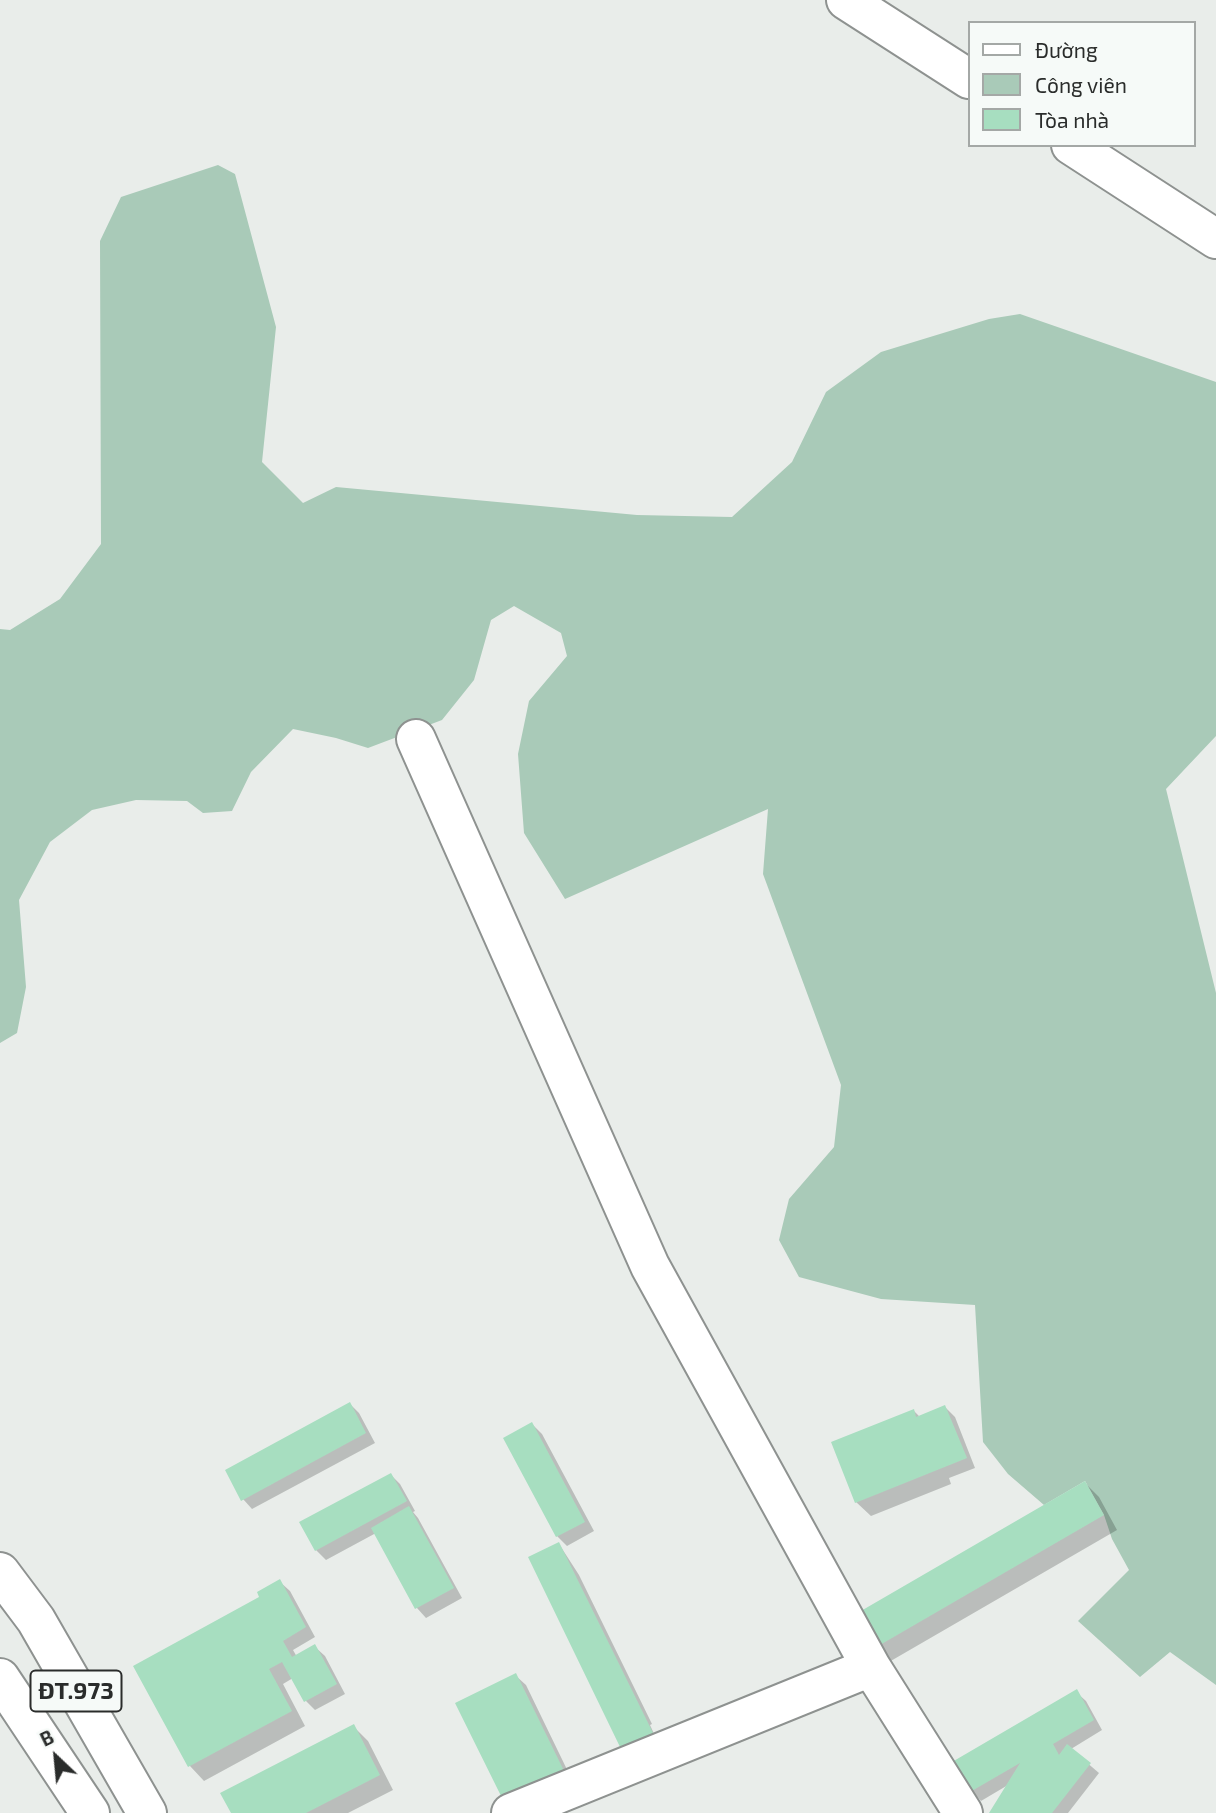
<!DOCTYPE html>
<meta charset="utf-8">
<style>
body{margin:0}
#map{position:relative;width:1216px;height:1813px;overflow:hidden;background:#e9edea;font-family:"Exo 2",sans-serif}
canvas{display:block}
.legend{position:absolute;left:968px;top:21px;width:228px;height:126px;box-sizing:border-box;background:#f6faf8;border:2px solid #a4a8a6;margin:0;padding:9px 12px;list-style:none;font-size:21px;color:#2a2c2b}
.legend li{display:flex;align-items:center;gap:14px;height:35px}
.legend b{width:35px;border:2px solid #a4a8a6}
.north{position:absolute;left:21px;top:1722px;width:70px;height:70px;-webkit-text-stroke:5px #f6faf8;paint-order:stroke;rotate:334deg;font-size:19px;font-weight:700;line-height:28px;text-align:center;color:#2a2c2b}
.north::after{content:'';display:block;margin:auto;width:24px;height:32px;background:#2a2c2b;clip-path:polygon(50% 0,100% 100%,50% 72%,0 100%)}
</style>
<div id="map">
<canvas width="1216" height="1813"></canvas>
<ul class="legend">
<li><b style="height:9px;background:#fff"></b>Đường</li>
<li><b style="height:19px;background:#a9cab8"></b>Công viên</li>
<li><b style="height:19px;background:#a7dec0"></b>Tòa nhà</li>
</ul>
<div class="north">B</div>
</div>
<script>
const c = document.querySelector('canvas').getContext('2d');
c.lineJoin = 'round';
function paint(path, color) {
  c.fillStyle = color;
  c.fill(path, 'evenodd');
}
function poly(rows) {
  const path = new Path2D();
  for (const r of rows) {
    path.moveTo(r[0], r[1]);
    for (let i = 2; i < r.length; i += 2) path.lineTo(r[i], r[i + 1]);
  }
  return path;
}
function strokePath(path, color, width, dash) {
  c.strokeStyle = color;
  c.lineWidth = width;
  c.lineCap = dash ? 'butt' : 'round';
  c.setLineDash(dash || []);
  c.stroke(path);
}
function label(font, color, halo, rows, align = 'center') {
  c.font = font + ' "Exo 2",sans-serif';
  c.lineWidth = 6;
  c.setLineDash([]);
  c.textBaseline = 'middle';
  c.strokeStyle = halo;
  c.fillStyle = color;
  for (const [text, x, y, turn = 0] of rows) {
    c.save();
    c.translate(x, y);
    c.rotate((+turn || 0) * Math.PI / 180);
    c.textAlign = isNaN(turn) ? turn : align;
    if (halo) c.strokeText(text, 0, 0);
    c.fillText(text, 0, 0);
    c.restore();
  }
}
paint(poly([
 [218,165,235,174,276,327,262,462,303,503,336,487,637,515,732,517,792,462,826,392,881,352,989,319,1020,314,1216,382,1216,736,1166,789,1216,993,1216,1685,1170,1652,1140,1677,1078,1621,1129,1570,1112,1539,1104,1515,1085,1481,1044,1505,1008,1474,983,1442,975,1305,881,1299,799,1277,779,1240,789,1199,834,1147,841,1085,763,874,768,809,565,899,524,833,518,754,529,701,567,656,561,633,514,606,491,620,474,680,442,720,368,748,336,738,293,729,251,772,232,811,203,813,187,801,136,800,92,810,50,842,19,900,26,987,17,1033,0,1043,0,629,10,630,60,599,101,544,100,241,121,197]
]), '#a9cab8');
paint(poly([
 [350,1404,359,1413,375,1443,252,1509,243,1499],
 [945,1407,955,1417,975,1468,949,1478,951,1484,871,1516,856,1502,914,1411,920,1417],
 [532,1424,542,1434,594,1531,567,1546,557,1536],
 [391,1475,400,1484,415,1511,413,1512,418,1518,462,1598,426,1618,417,1608,376,1533,326,1560,316,1550],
 [1085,1483,1099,1497,1117,1530,889,1662,875,1648],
 [559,1544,579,1575,652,1724,650,1725,656,1738,627,1752],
 [280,1582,290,1591,315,1637,293,1650,297,1657,315,1647,325,1656,345,1694,315,1710,306,1701,293,1678,283,1684,305,1726,204,1781,190,1766,167,1725,258,1599],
 [516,1676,526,1685,574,1784,506,1803],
 [1076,1692,1086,1701,1102,1730,1071,1749,1099,1773,1068,1813,991,1813,1008,1785,981,1801,972,1791,955,1762],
 [353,1726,368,1741,393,1790,348,1813,233,1813]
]), '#0003');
paint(poly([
 [350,1402,366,1433,241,1501,225,1470],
 [945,1405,967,1458,855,1503,831,1442,914,1409,916,1417],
 [532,1422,585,1522,556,1537,503,1438],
 [391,1473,407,1501,315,1551,299,1522],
 [1085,1481,1104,1515,873,1649,854,1615],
 [409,1506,454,1588,415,1609,371,1528],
 [559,1542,653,1733,621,1749,528,1557],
 [280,1579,306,1627,283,1641,292,1657,315,1644,337,1684,304,1702,282,1662,269,1669,292,1711,188,1767,133,1666,259,1597,257,1592],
 [516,1673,566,1775,505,1804,455,1703],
 [1077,1689,1094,1720,1053,1744,1059,1755,1067,1744,1091,1763,1052,1813,989,1813,1020,1763,970,1792,952,1762],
 [354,1724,380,1775,306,1813,231,1813,220,1793]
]), '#a7dec0');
const minor = poly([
 [846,0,969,79],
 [1071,145,1216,239],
 [416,739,650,1266,871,1667,963,1813],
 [511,1813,871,1667]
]);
const primary = poly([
 [0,1572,36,1620,147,1813],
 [0,1678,90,1813]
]);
strokePath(minor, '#8e9290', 42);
strokePath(primary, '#8e9290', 42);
strokePath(minor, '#fff', 38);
strokePath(primary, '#fff', 38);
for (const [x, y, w] of [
 [76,1691,91]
]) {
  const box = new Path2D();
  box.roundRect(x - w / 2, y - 20.5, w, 41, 5);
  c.fillStyle = '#f6faf8';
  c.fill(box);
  strokePath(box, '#2a2c2b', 2);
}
label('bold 24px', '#2a2c2b', null, [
 ["ĐT.973",76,1691]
]);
</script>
